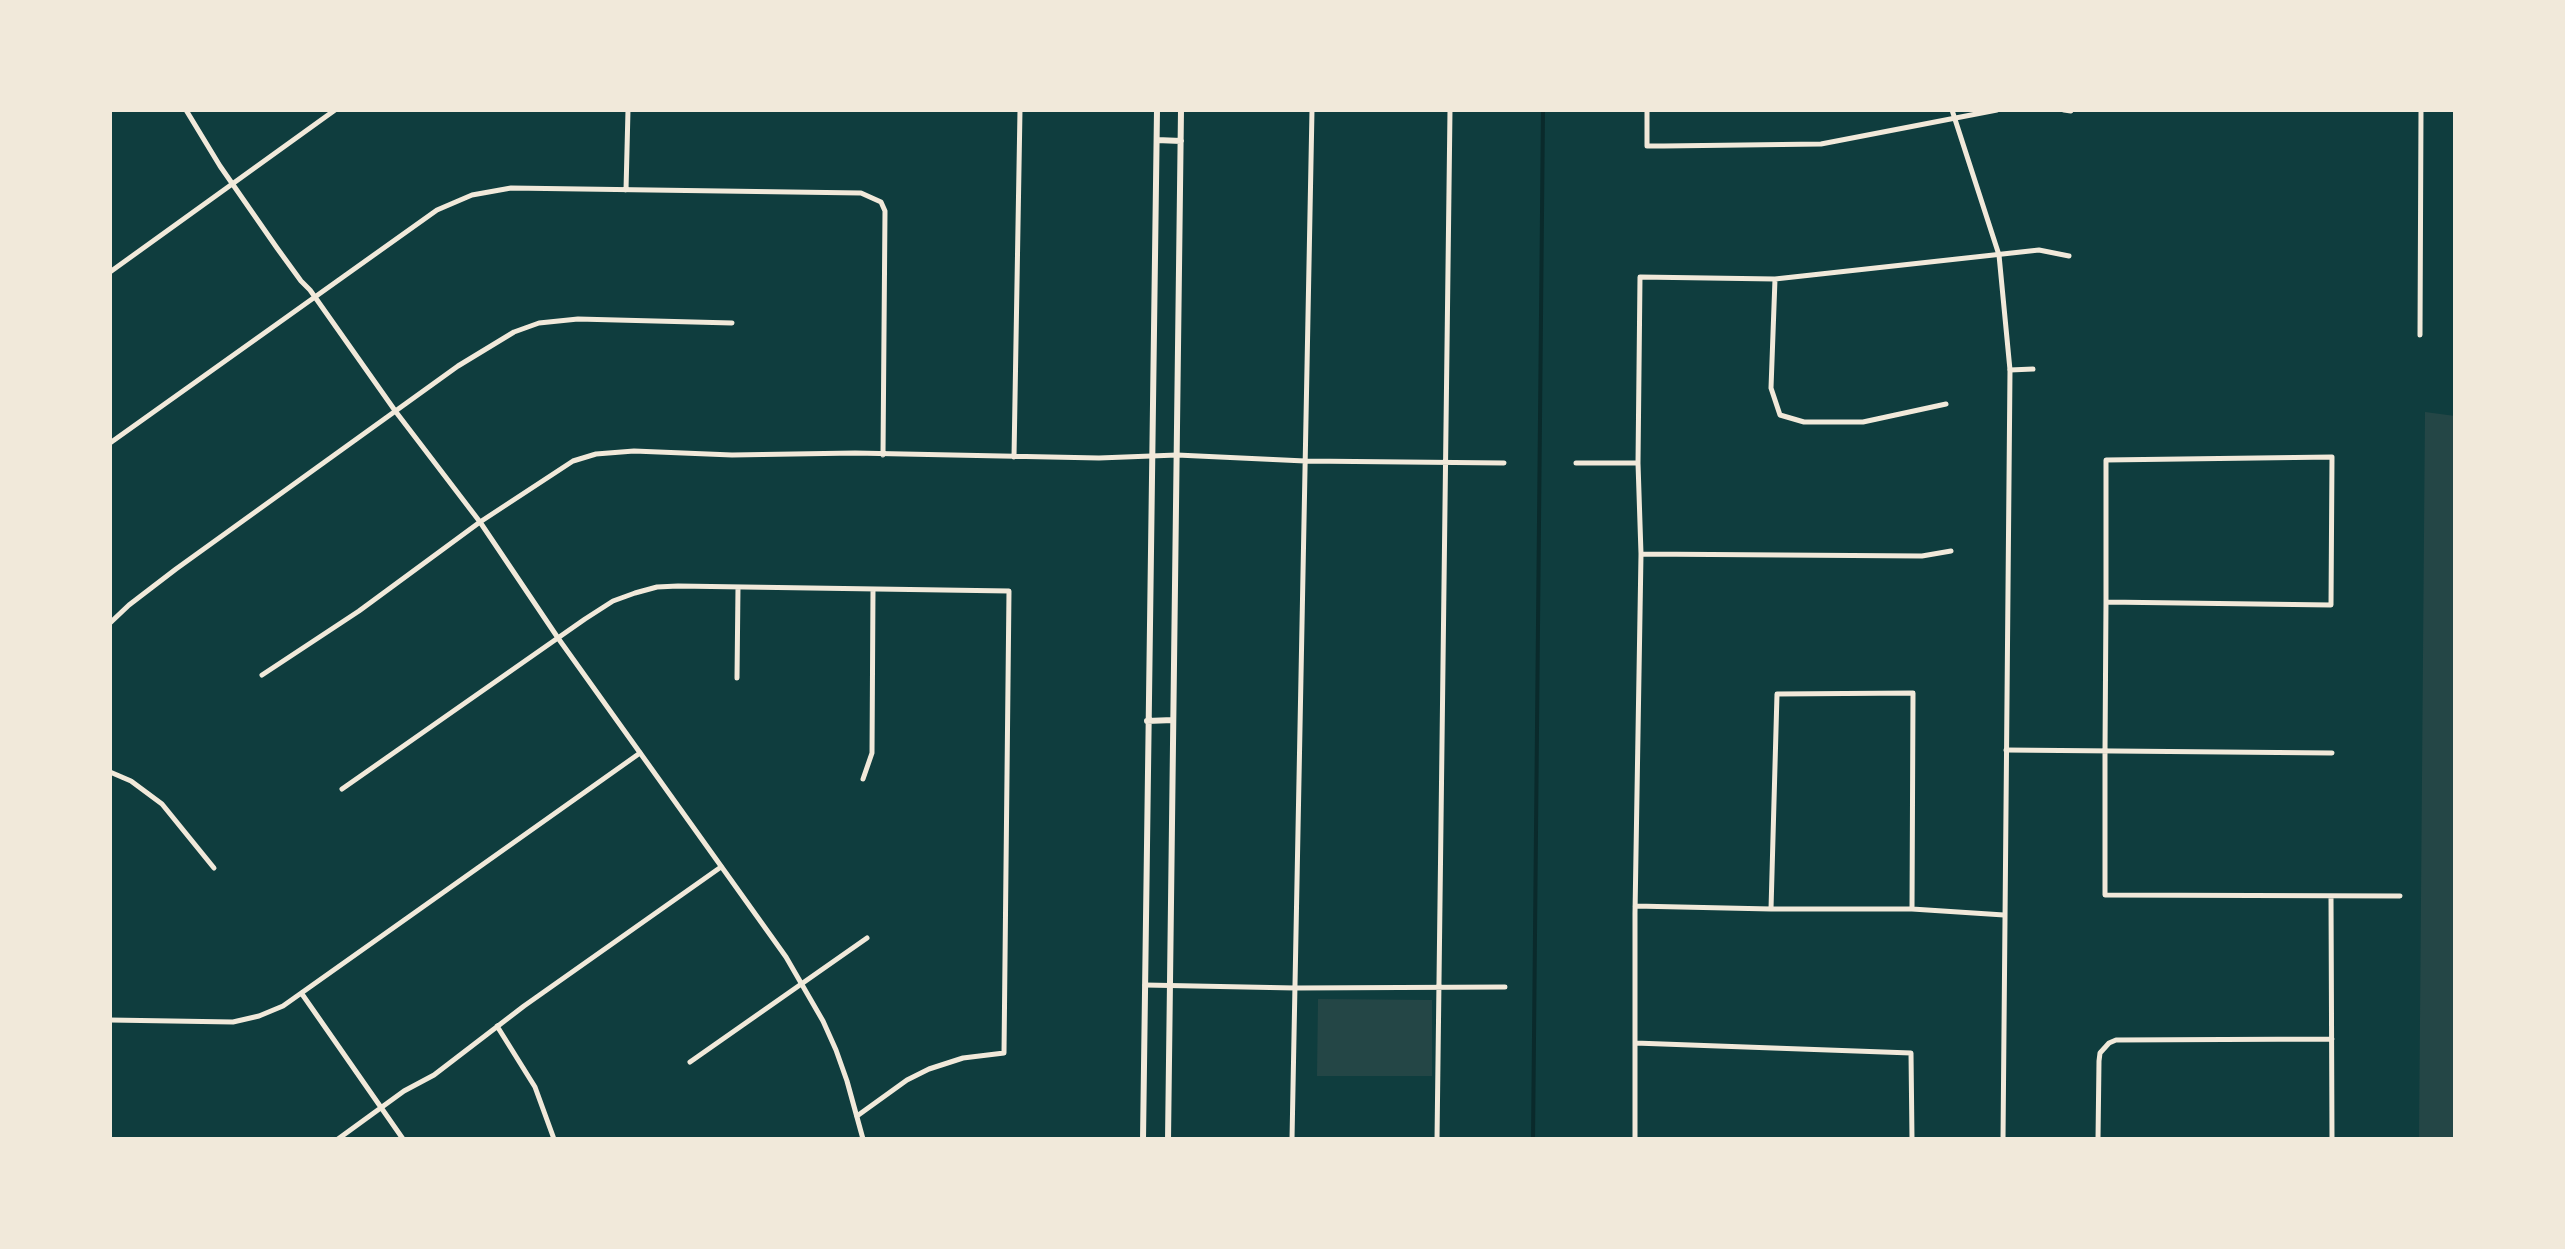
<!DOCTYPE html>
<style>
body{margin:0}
#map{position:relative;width:2565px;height:1249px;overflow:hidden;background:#0f3d3e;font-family:"Alegreya Sans",sans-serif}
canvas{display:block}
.frame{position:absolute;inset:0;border:112px solid #f1e9da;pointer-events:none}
</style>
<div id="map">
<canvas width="2565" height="1249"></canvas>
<div class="frame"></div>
</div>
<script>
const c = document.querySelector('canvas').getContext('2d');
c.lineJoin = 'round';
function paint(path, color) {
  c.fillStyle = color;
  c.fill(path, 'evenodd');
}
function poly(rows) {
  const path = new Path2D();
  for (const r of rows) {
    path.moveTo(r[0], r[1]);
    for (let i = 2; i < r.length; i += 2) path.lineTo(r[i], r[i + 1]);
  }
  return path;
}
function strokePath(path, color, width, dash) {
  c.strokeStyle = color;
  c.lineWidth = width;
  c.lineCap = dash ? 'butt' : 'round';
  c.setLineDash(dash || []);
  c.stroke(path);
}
paint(poly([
 [2425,412,2455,416,2455,1139,2419,1139],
 [1318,999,1432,1000,1432,1076,1317,1076]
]), '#244646');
strokePath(poly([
 [1533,1139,1543,110]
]), '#0a2a2b', 4);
strokePath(poly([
 [1647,110,1647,146,1664,146,1821,144,1997,110],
 [2064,110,2071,111],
 [626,190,628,110],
 [110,272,335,110],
 [1775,279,1771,388,1780,415,1804,422,1863,422,1946,404],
 [2420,335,2421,110],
 [2010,370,2033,369],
 [110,443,437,210,472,195,511,188,861,193,881,202,885,211,883,455],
 [1014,457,1020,110],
 [1576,463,1638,463],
 [1641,554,1922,556,1951,551],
 [2106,602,2331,605,2332,457,2106,460,2106,602,2105,751,2105,895,2400,896],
 [110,623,129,605,176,569,458,366,514,332,539,323,578,319,732,323],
 [262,675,359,611,480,522,573,461,596,454,634,451,732,455,855,453,1099,458,1177,455,1305,461,1504,463],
 [737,678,738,587],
 [2006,750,2332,753],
 [110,772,131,781,162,804,214,868],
 [863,779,872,753,873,589],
 [342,789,585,619,613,601,635,593,657,587,678,586,1009,591,1004,1053,963,1058,929,1069,907,1080,857,1116],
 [2331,897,2332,1139],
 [1635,906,1771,909,1912,909,2004,915],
 [1771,909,1777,694,1913,693,1912,909],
 [1145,985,1295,988,1505,987],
 [302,994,403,1139],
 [110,1020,233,1022,259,1016,283,1006,640,753],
 [497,1026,535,1087,554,1139],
 [1635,1043,1911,1053,1912,1139],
 [690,1062,867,938],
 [338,1139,404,1091,434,1075,524,1006,721,867],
 [1292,1139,1312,110],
 [1437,1139,1450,110],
 [1635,1139,1635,913,1641,554,1638,463,1640,277,1775,279,2039,250,2069,256],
 [2098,1139,2099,1061,2100,1053,2109,1043,2116,1040,2332,1039]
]), '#f1e9da', 5);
strokePath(poly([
 [186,110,220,166,277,248,301,281,310,290,396,412,480,522,558,638,786,957,823,1021,836,1050,847,1081,863,1139],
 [1952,110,1999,255,2010,370,2003,1139]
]), '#f1e9da', 5);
strokePath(poly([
 [1157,140,1181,141],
 [1147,721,1173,720],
 [1143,1139,1157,110],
 [1168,1139,1181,110]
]), '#f1e9da', 6);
</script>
